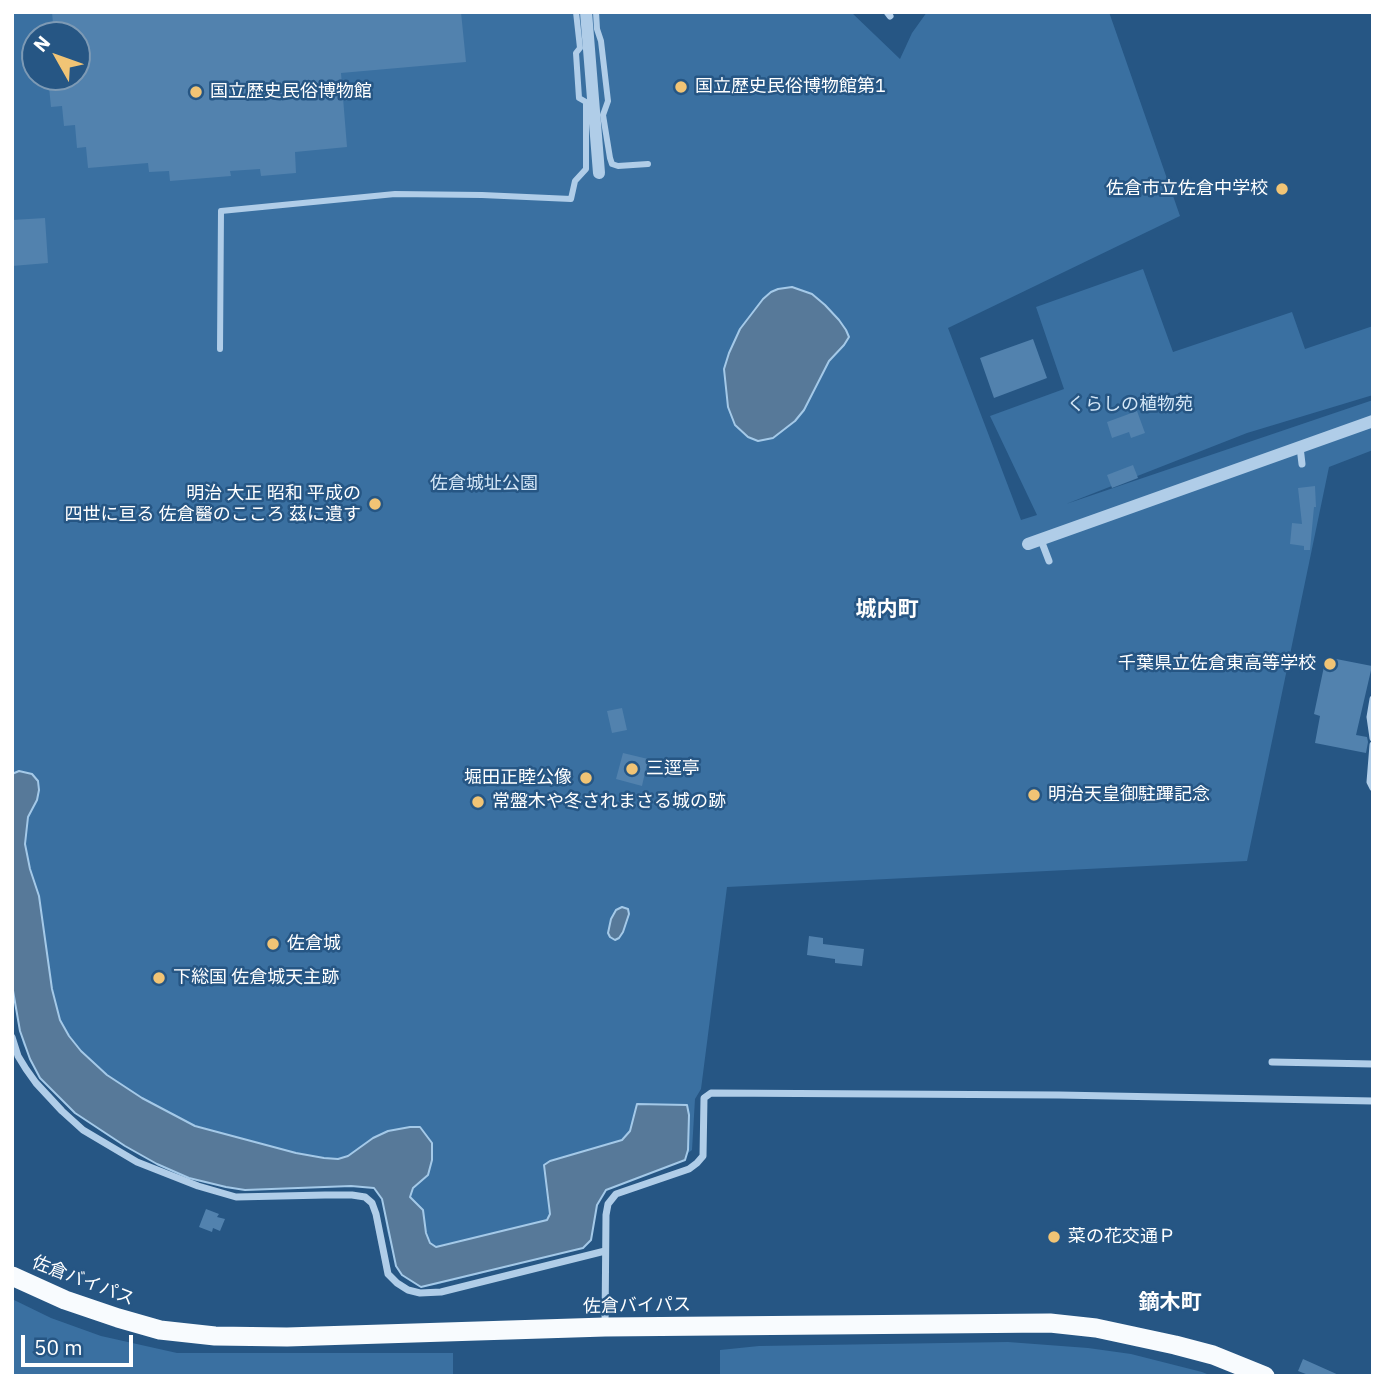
<!DOCTYPE html>
<meta charset="utf-8">
<style>
body{margin:0}
#map{position:relative;width:1385px;height:1388px;overflow:hidden;background:#265684;font-family:"IBM Plex Sans",sans-serif}
canvas{display:block}
.frame{position:absolute;inset:0;border:14px solid #fff;pointer-events:none}
.north{position:absolute;left:21px;top:21px;width:70px;height:70px;box-sizing:border-box;background:#265684;border:2px solid #7d9ab5;border-radius:50%;rotate:310deg;font-size:19px;font-weight:700;line-height:28px;text-align:center;color:#fff}
.north::after{content:'';display:block;margin:auto;width:24px;height:32px;background:#f1c475;clip-path:polygon(50% 0,100% 100%,50% 72%,0 100%)}
.scale{position:absolute;left:21px;top:1335px;width:112px;height:32px;box-sizing:border-box;border:4px solid #fff;border-top:0;padding-left:9px;font-size:21px;line-height:24px;white-space:nowrap;color:#fff;-webkit-text-stroke:5px #265684;paint-order:stroke}
</style>
<div id="map">
<canvas width="1385" height="1388"></canvas>
<div class="frame"></div>
<div class="north">N</div>
<div class="scale">50 m</div>
</div>
<script>
const c = document.querySelector('canvas').getContext('2d');
c.lineJoin = 'round';
function paint(path, color) {
  c.fillStyle = color;
  c.fill(path, 'evenodd');
}
function poly(rows) {
  const path = new Path2D();
  for (const r of rows) {
    path.moveTo(r[0], r[1]);
    for (let i = 2; i < r.length; i += 2) path.lineTo(r[i], r[i + 1]);
  }
  return path;
}
function strokePath(path, color, width, dash) {
  c.strokeStyle = color;
  c.lineWidth = width;
  c.lineCap = dash ? 'butt' : 'round';
  c.setLineDash(dash || []);
  c.stroke(path);
}
function label(font, color, halo, rows, align = 'center') {
  c.font = font + ' "IBM Plex Sans","Noto Sans JP",sans-serif';
  c.lineWidth = 5;
  c.setLineDash([]);
  c.textBaseline = 'middle';
  c.strokeStyle = halo;
  c.fillStyle = color;
  for (const [text, x, y, turn = 0] of rows) {
    c.save();
    c.translate(x, y);
    c.rotate((+turn || 0) * Math.PI / 180);
    c.textAlign = isNaN(turn) ? turn : align;
    if (halo) c.strokeText(text, 0, 0);
    c.fillText(text, 0, 0);
    c.restore();
  }
}
paint(poly([
 [12,12,851,12,900,59,912,33,927,12,1109,12,1180,216,948,328,1021,520,1037,515,990,416,1064,389,1036,307,1143,269,1173,352,1292,312,1305,349,1373,326,1373,395,1247,433,1066,504,1373,400,1373,450,1329,467,1247,861,727,887,701,1089,695,1099,692,1150,688,1153,682,1161,660,1168,606,1190,597,1205,591,1240,583,1248,435,1285,421,1287,418,1286,398,1270,387,1231,382,1199,374,1188,351,1186,245,1190,205,1183,189,1178,157,1164,108,1136,75,1113,40,1078,23,1044,20,1031,12,985],
 [35,35,77,35,77,77,35,77],
 [12,1299,51,1318,101,1336,177,1353,453,1353,453,1376,12,1376],
 [1008,1342,1088,1348,1131,1354,1202,1372,1212,1376,720,1376,720,1350,759,1346]
]), '#3a70a1');
const water = poly([
 [792,287,812,294,825,305,839,320,846,330,849,337,844,345,829,361,804,410,795,421,773,438,758,441,748,437,735,425,728,407,724,369,729,353,740,329,763,299,771,292,778,289,792,287],
 [19,771,32,774,38,781,39,790,37,800,28,817,25,844,30,869,39,896,52,989,60,1020,69,1036,81,1051,107,1075,142,1098,195,1126,296,1153,324,1158,338,1159,348,1156,373,1138,388,1131,410,1127,420,1127,432,1143,432,1160,428,1175,413,1188,410,1197,423,1210,426,1233,430,1243,436,1247,547,1220,550,1214,544,1165,550,1161,622,1140,630,1131,637,1104,687,1105,689,1115,688,1150,685,1160,606,1190,597,1205,591,1240,583,1248,421,1287,402,1275,396,1266,382,1199,374,1188,351,1186,245,1190,226,1187,189,1178,157,1164,125,1146,75,1113,40,1078,30,1059,20,1031,12,985,12,774,19,771],
 [622,907,628,909,629,914,623,932,619,938,615,940,610,937,608,933,611,919,616,910,622,907]
]);
paint(water, '#577999');
strokePath(water, '#a4c9e8', 2);
paint(poly([
 [52,12,461,12,466,62,341,73,347,147,295,152,296,173,261,176,260,169,230,171,231,176,170,181,169,171,149,172,148,163,88,168,86,147,77,148,75,125,64,126,62,106,51,107,48,77,77,77,77,35,54,35],
 [45,218,48,263,12,266,12,220],
 [1033,339,1047,378,994,398,980,358],
 [1137,411,1145,433,1131,438,1129,432,1112,438,1107,422],
 [1133,465,1138,478,1112,488,1107,475],
 [1315,486,1316,507,1314,507,1310,550,1304,550,1304,546,1290,544,1292,523,1302,524,1298,488],
 [1326,657,1372,666,1356,735,1367,737,1368,742,1366,753,1315,743,1320,716,1314,714],
 [622,708,627,730,612,733,607,711],
 [623,753,648,759,642,786,616,779],
 [809,936,823,938,823,944,864,949,862,966,835,963,835,959,807,955],
 [206,1209,219,1214,217,1217,225,1219,220,1231,213,1228,212,1232,199,1227],
 [1303,1359,1341,1376,1311,1376,1298,1371]
]), '#5282ae');
strokePath(poly([
 [596,12,597,29,601,41,608,101,603,115,610,158,612,164,618,166,648,164],
 [220,349,221,211,395,194,482,195,571,199,575,181,586,169,586,102,579,98,576,53,580,48,576,12]
]), '#b0cde8', 6);
strokePath(poly([
 [887,12,890,16],
 [1300,447,1302,464],
 [1041,540,1049,561],
 [1373,699,1370,717,1373,738],
 [1373,745,1370,782,1373,788],
 [12,1037,18,1056,26,1069,36,1083,62,1111,83,1130,137,1162,198,1186,236,1197,325,1195,352,1195,365,1197,372,1203,376,1214,388,1274,397,1283,408,1290,420,1293,441,1292,605,1251],
 [1272,1062,1373,1064],
 [605,1325,606,1215,608,1204,616,1194,689,1169,697,1163,703,1156,704,1098,711,1093,1059,1095,1373,1101]
]), '#b0cde8', 7);
strokePath(poly([
 [586,12,599,173],
 [1028,544,1373,421]
]), '#b0cde8', 12);
strokePath(poly([
 [12,1276,65,1300,118,1318,160,1330,215,1336,287,1337,605,1327,1050,1323,1096,1328,1175,1345,1213,1355,1265,1376]
]), '#f8fbfe', 19);
for (const [x, y, r, color] of [
 [681,87,7,"#f1c475"],
 [196,92,7,"#f1c475"],
 [1282,189,7,"#f1c475"],
 [375,504,7,"#f1c475"],
 [1330,664,7,"#f1c475"],
 [632,769,7,"#f1c475"],
 [586,778,7,"#f1c475"],
 [1034,795,7,"#f1c475"],
 [478,802,7,"#f1c475"],
 [273,944,7,"#f1c475"],
 [159,978,7,"#f1c475"],
 [1054,1237,7,"#f1c475"]
]) {
  const dot = new Path2D();
  dot.arc(x, y, r, 0, 2 * Math.PI);
  c.fillStyle = color;
  c.fill(dot);
  strokePath(dot, '#265684', 2.5);
}
label('18px', '#fff', '#265684', [
 ["国立歴史民俗博物館第1",695,87],
 ["国立歴史民俗博物館",210,92],
 ["佐倉市立佐倉中学校",1268,189,"right"],
 ["明治 大正 昭和 平成の",361,494,"right"],
 ["四世に亘る 佐倉醫のこころ 茲に遺す",361,515,"right"],
 ["千葉県立佐倉東高等学校",1316,664,"right"],
 ["三逕亭",646,769],
 ["堀田正睦公像",572,778,"right"],
 ["明治天皇御駐蹕記念",1048,795],
 ["常盤木や冬されまさる城の跡",492,802],
 ["佐倉城",287,944],
 ["下総国 佐倉城天主跡",173,978],
 ["菜の花交通Ｐ",1068,1237]
], 'left');
label('18px', '#d3e6f6', '#265684', [
 ["くらしの植物苑",1130,405],
 ["佐倉城址公園",484,484]
]);
label('18px', '#fff', '#265684', [
 ["佐倉バイパス",83,1281,21],
 ["佐倉バイパス",637,1306,-1]
]);
label('bold 21px', '#fff', '#265684', [
 ["城内町",887,610],
 ["鏑木町",1170,1303]
]);
</script>
